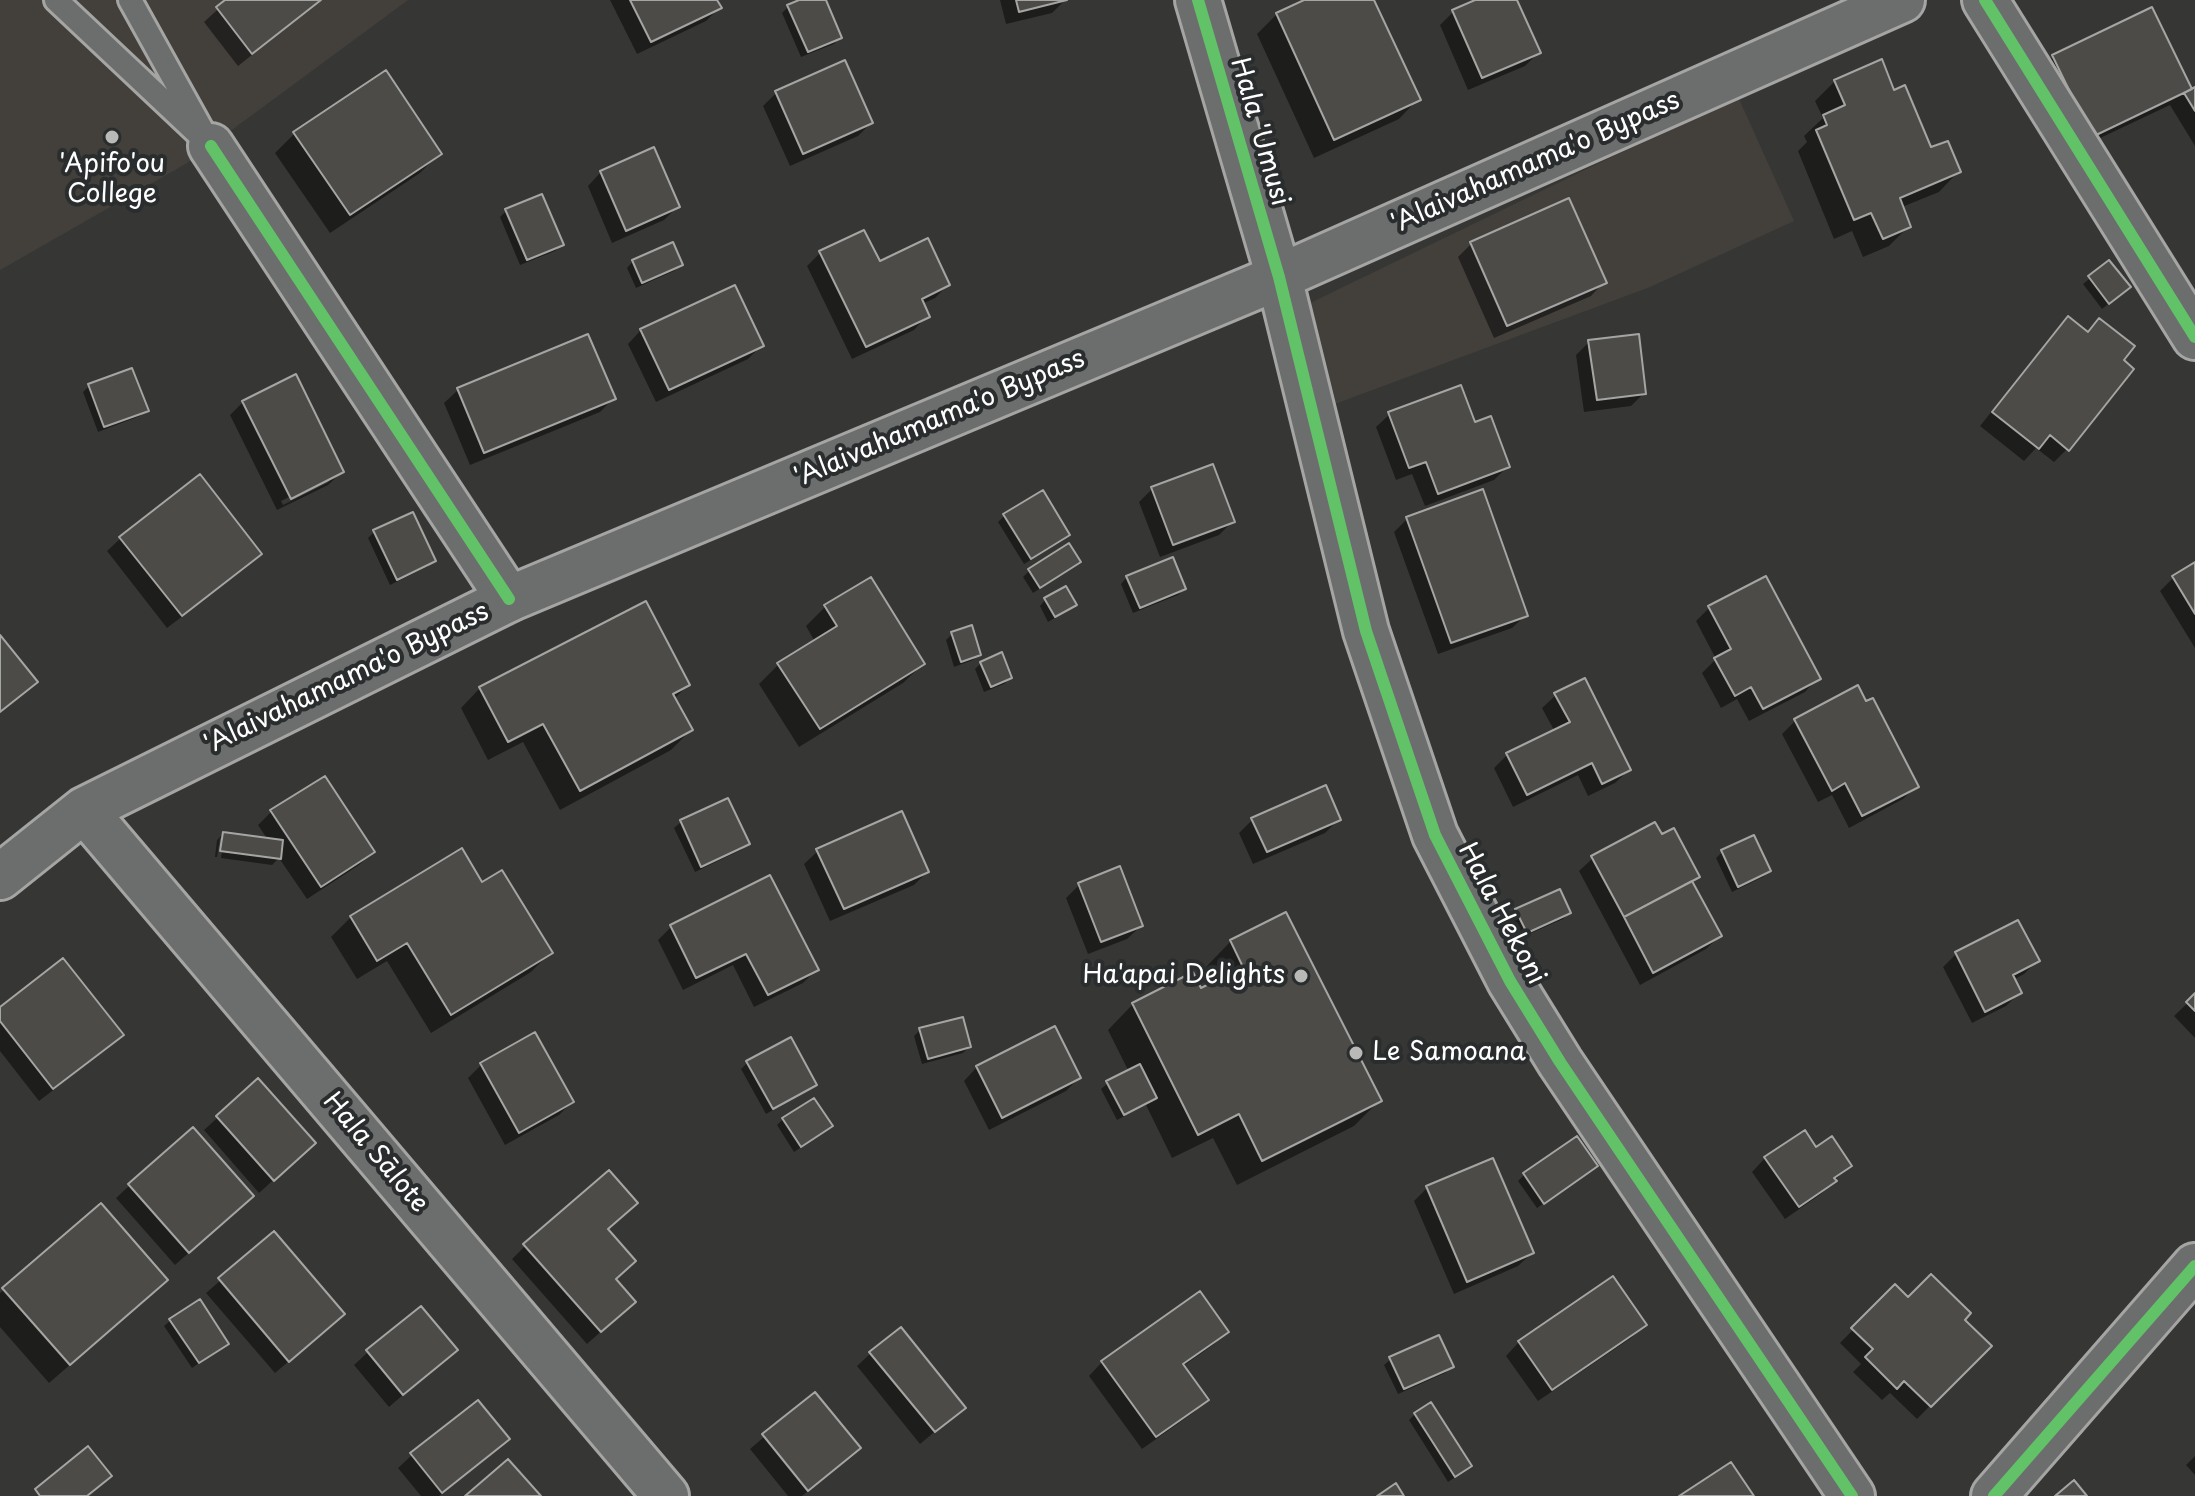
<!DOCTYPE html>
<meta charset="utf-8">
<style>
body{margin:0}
canvas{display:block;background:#363635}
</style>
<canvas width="2195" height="1496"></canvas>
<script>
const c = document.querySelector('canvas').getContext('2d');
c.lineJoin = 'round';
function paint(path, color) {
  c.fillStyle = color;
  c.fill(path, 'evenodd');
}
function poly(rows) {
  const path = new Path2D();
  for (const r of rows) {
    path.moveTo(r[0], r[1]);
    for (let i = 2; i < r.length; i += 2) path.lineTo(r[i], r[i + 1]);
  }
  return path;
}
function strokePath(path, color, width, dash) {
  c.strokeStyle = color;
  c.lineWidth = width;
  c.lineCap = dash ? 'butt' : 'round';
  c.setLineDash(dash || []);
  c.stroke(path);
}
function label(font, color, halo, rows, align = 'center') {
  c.font = font + ' "Playpen Sans",sans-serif';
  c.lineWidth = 8;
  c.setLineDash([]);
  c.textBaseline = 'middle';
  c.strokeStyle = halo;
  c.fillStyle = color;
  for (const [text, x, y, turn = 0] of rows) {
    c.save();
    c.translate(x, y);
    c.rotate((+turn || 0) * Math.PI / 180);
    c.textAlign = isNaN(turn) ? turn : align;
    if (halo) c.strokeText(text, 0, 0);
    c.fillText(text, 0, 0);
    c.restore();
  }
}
paint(poly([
 [0,0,408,0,187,163,0,270],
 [1739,99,1794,221,1650,287,1332,405,1304,306,1620,153]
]), '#43403c');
paint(poly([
 [228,0,321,0,238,66,204,22],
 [610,0,715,0,719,8,706,21,637,54],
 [804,0,824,0,840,37,834,44,801,57,782,13,788,7],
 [1000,0,1065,0,1052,13,1006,24],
 [1308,0,1372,0,1418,99,1399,119,1314,158,1257,34,1277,14],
 [1480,0,1515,0,1538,53,1525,66,1468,90,1440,25,1453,12],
 [2054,56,2191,91,2195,89,2195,146,2170,105,2079,148,2040,69],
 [1835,81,1893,92,1930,150,1958,172,1939,192,1902,207,1909,226,1889,246,1863,257,1852,231,1834,239,1798,151,1807,142,1804,136,1823,118,1815,101],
 [776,93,871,123,858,136,790,166,763,106],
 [295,133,440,153,420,173,330,233,275,153],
 [601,172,677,207,664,220,612,243,588,186],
 [506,211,562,245,555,251,520,265,500,217],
 [1471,244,1604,282,1591,296,1494,338,1458,257],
 [820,253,879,264,948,285,935,298,922,304,927,316,914,330,852,359,807,266],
 [633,261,681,265,674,271,636,288,627,268],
 [2109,263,2122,293,2102,309,2083,284],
 [2068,319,2086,333,2099,320,2067,449,2054,462,2036,448,2024,461,1980,426,2055,332],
 [641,330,762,345,748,359,656,402,628,344],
 [587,336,613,399,600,412,470,465,444,403,458,390],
 [1589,342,1644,393,1631,406,1584,412,1576,355],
 [89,386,146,410,140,416,98,432,83,392],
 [243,402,342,472,328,485,277,510,230,415],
 [329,477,329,482,283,505,281,501],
 [1390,414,1508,466,1494,480,1425,506,1412,474,1396,480,1376,427],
 [1152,489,1232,522,1219,535,1160,557,1139,502],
 [1004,516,1068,535,1062,541,1024,564,998,522],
 [1407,519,1526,615,1512,628,1438,654,1394,532],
 [374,532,434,561,427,567,390,585,368,538],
 [121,538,260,554,247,567,167,628,107,551],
 [1079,562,1072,568,1033,593,1023,577,1029,571],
 [2195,565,2195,648,2160,591,2173,578],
 [1127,577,1184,589,1178,595,1133,613,1121,584],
 [1046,599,1074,604,1068,610,1048,622,1040,606],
 [825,607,923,664,903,683,799,747,759,684,779,664,815,642,806,626],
 [1709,608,1818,678,1805,692,1749,721,1737,699,1721,708,1702,673,1716,659,1696,621],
 [952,634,979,654,973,660,954,667,946,640],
 [981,663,1010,678,1004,684,984,692,975,669],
 [688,685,674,699,691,730,671,750,560,810,523,742,488,760,461,708,480,688],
 [1556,695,1629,770,1615,783,1588,796,1578,775,1513,807,1494,768,1507,755,1555,732,1542,708],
 [1795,721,1917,786,1903,799,1849,828,1832,795,1818,802,1782,734],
 [325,778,373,852,359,865,307,899,279,858,272,865,221,858,224,838,220,838,217,857,215,857,217,840,223,834,268,840,258,825,271,812],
 [727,801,747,844,741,850,695,872,674,828,681,822],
 [1253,819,1338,820,1325,833,1253,864,1239,833],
 [1662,837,1697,876,1691,883,1720,936,1706,949,1640,985,1579,871,1593,858],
 [818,851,927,872,914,885,830,921,804,864],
 [1722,852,1769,871,1763,877,1732,892,1716,858],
 [769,878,816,970,803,983,754,1007,733,965,683,990,658,940,671,927],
 [482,885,551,952,531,972,431,1033,387,961,357,979,331,937,351,917],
 [1079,885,1141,926,1127,939,1088,954,1066,898],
 [1516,911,1569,913,1563,919,1520,938,1510,917],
 [2017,923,2037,961,2024,974,2013,980,2020,992,2006,1006,1972,1023,1943,967,1956,954],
 [1231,941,1379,1101,1354,1126,1237,1185,1213,1138,1172,1158,1146,1105,1117,1120,1101,1089,1108,1083,1129,1072,1108,1030,1133,1004,1200,991,1214,984,1206,967],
 [2195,996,2195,1038,2174,1016],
 [0,1010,121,1035,108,1048,39,1101,0,1051],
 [920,1030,969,1047,963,1053,922,1064,914,1036],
 [534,1035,572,1102,559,1115,505,1145,468,1078,481,1065],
 [747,1063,814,1084,808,1090,766,1114,741,1069],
 [977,1067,1079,1078,1066,1091,989,1130,964,1081],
 [258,1081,300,1156,259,1193,204,1130],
 [783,1119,824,1132,794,1152,777,1125],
 [1816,1149,1850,1165,1821,1194,1785,1219,1752,1172,1765,1158],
 [1589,1172,1537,1208,1518,1181,1524,1175],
 [130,1185,238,1209,175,1265,116,1198],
 [1427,1188,1532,1253,1518,1266,1454,1294,1414,1201],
 [100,1206,146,1299,49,1383,0,1327,0,1293],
 [606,1230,614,1280,634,1302,587,1344,512,1259,525,1246],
 [274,1234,329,1327,275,1373,206,1293],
 [1895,1287,1908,1299,1962,1320,1989,1346,1917,1419,1890,1393,1882,1400,1853,1372,1861,1364,1840,1343],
 [1199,1294,1227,1332,1213,1345,1182,1367,1206,1400,1193,1413,1142,1449,1089,1376,1102,1362],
 [171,1320,227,1343,192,1368,164,1326],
 [1644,1325,1631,1338,1538,1401,1506,1356,1519,1342],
 [455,1350,389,1407,354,1365,368,1352],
 [871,1353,963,1408,920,1444,857,1366],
 [1391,1359,1452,1367,1445,1373,1398,1394,1384,1365],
 [814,1394,845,1461,802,1496,788,1496,750,1449],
 [1415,1414,1469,1466,1463,1472,1448,1482,1409,1420],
 [507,1439,494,1452,439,1496,421,1496,398,1468,412,1455],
 [2195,1456,2195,1475,2186,1465]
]), '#0007');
const building = poly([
 [225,0,321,0,252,54,216,7,225,0],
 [630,0,717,0,722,8,651,42,630,0],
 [799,0,826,0,842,38,808,52,787,5,799,0],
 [1016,0,1067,0,1019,12,1016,0],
 [1304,0,1374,0,1421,100,1334,140,1276,13,1304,0],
 [1475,0,1517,0,1541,53,1482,78,1452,10,1475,0],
 [2152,7,2192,89,2092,137,2052,55,2152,7],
 [1882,59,1894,90,1905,85,1931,147,1948,141,1961,172,1900,198,1911,227,1883,239,1871,213,1854,220,1816,130,1827,125,1823,115,1845,105,1834,80,1882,59],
 [845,60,873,123,803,154,775,91,845,60],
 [386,70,442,154,350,215,293,132,386,70],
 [2195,87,2195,111,2184,93,2195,87],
 [654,147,680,207,626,231,600,171,654,147],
 [542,194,564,245,527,260,505,209,542,194],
 [1569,198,1607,283,1507,326,1470,242,1569,198],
 [864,230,880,261,928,238,950,285,922,299,930,317,866,347,819,251,864,230],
 [673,242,683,265,642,283,632,260,673,242],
 [2109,260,2131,287,2109,304,2088,276,2109,260],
 [735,285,764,346,669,390,640,329,735,285],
 [2068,316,2088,332,2099,318,2135,346,2124,360,2134,369,2069,451,2050,435,2039,449,1992,412,2068,316],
 [588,334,616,399,484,453,457,388,588,334],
 [1639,334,1646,394,1597,400,1588,340,1639,334],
 [132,368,149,411,104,427,88,384,132,368],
 [296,374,344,472,291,499,242,401,296,374],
 [1461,385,1475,422,1491,416,1510,467,1438,494,1426,462,1409,468,1388,412,1461,385],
 [1213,464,1235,522,1173,545,1151,487,1213,464],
 [200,474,262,554,182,616,119,537,200,474],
 [1483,489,1528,616,1451,643,1406,517,1483,489],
 [1043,490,1070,535,1031,559,1003,514,1043,490],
 [413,512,436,561,397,580,373,530,413,512],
 [1069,543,1081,562,1040,588,1028,569,1069,543],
 [1173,557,1186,589,1140,608,1126,576,1173,557],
 [2195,562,2195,614,2172,576,2195,562],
 [1766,576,1821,679,1763,709,1751,687,1735,696,1714,658,1731,649,1708,606,1766,576],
 [871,577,925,664,820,729,777,663,837,626,824,605,871,577],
 [1066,586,1077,605,1055,617,1044,598,1066,586],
 [646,601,690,685,673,694,693,730,580,791,543,724,508,742,479,687,646,601],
 [972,625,981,655,961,662,951,632,972,625],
 [0,635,38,682,0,712,0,635],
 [1002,652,1012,678,991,687,980,662,1002,652],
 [1585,678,1631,770,1602,784,1592,763,1527,795,1506,753,1570,722,1554,693,1585,678],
 [1858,685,1866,701,1873,698,1919,787,1862,816,1845,783,1832,791,1794,719,1858,685],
 [325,776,375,852,321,887,270,810,325,776],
 [1326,785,1341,820,1267,852,1251,818,1326,785],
 [728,798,750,844,701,867,680,820,728,798],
 [902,811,929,872,844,909,816,849,902,811],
 [1655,822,1662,834,1674,828,1700,877,1624,917,1591,856,1655,822],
 [223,832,283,840,281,859,220,851,223,832],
 [1754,835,1771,871,1738,887,1721,850,1754,835],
 [462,848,482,882,502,870,553,953,451,1015,407,943,377,961,350,916,462,848],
 [1120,866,1143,926,1101,942,1078,883,1120,866],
 [770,875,819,970,768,995,746,954,696,978,670,925,770,875],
 [1692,881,1722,936,1653,973,1624,917,1692,881],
 [1560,889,1571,913,1527,933,1515,909,1560,889],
 [1286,912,1382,1101,1262,1161,1239,1114,1198,1135,1132,1003,1193,972,1201,988,1243,967,1230,940,1286,912],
 [2018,920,2040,961,2013,975,2022,993,1985,1012,1955,952,2018,920],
 [63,958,124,1035,53,1089,0,1021,0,1007,63,958],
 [2195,993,2195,1011,2186,1002,2195,993],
 [963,1017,971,1047,928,1059,919,1028,963,1017],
 [1055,1026,1081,1078,1002,1118,976,1066,1055,1026],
 [535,1032,574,1102,519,1133,480,1063,535,1032],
 [791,1037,817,1085,773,1109,746,1061,791,1037],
 [1140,1064,1157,1098,1124,1115,1106,1081,1140,1064],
 [258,1078,316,1143,274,1181,216,1116,258,1078],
 [814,1098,833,1126,801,1147,782,1118,814,1098],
 [193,1127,254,1196,189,1253,128,1184,193,1127],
 [1805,1130,1816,1147,1832,1136,1852,1166,1834,1178,1837,1181,1799,1207,1764,1157,1805,1130],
 [1577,1136,1598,1166,1544,1204,1523,1173,1577,1136],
 [1493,1158,1534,1253,1467,1282,1426,1186,1493,1158],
 [609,1170,638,1203,608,1229,636,1261,616,1279,636,1302,601,1332,523,1244,609,1170],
 [101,1203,168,1280,70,1365,2,1288,101,1203],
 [274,1231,345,1314,289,1362,218,1278,274,1231],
 [1931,1274,1971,1313,1965,1320,1992,1346,1931,1407,1904,1381,1897,1389,1865,1357,1873,1349,1851,1328,1895,1284,1908,1297,1931,1274],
 [1613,1276,1647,1325,1552,1390,1518,1341,1613,1276],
 [1200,1291,1229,1332,1183,1364,1209,1400,1156,1437,1101,1361,1200,1291],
 [200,1299,229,1344,199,1363,169,1319,200,1299],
 [421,1306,458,1350,403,1395,366,1350,421,1306],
 [901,1327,966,1408,935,1432,869,1352,901,1327],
 [1439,1335,1454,1367,1404,1389,1389,1357,1439,1335],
 [815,1392,861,1448,808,1491,762,1434,815,1392],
 [478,1400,510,1439,442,1493,410,1453,478,1400],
 [1431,1402,1472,1466,1455,1477,1414,1413,1431,1402],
 [88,1446,112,1476,87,1496,40,1496,35,1489,88,1446],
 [508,1459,541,1496,465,1496,508,1459],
 [1731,1462,1754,1496,1679,1496,1731,1462],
 [2074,1480,2087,1496,2055,1496,2074,1480],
 [1396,1483,1404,1496,1377,1496,1396,1483]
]);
paint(building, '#4d4b48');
strokePath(building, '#a5a5a4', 2);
const lane = poly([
 [56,0,211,146],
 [130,0,201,128]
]);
const street = poly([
 [1198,0,1279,277],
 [1985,0,2195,337],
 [211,146,509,599],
 [1994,1496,2195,1266]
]);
const secondary = poly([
 [1279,277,1366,631,1435,835,1510,981,1560,1062,1852,1496],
 [84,810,666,1496],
 [0,877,84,810,509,599,1279,277,1902,0]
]);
strokePath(lane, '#a5a5a4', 28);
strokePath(street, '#a5a5a4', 50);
strokePath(secondary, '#a5a5a4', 50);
strokePath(lane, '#6c6d6d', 22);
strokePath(street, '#6c6d6d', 44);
strokePath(secondary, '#6c6d6d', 44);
strokePath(poly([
 [1198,0,1279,277,1366,631,1435,835,1510,981,1560,1062,1852,1496],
 [1985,0,2195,337],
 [211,146,509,599],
 [1994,1496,2195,1266]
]), '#61c268', 12);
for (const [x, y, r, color] of [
 [112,137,8,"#b9b9b8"],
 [1301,976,8,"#b9b9b8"],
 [1356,1053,8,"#b9b9b8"]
]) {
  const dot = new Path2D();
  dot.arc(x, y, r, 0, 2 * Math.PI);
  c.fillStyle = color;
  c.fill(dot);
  strokePath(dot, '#2a2d2e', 3);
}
label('26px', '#fff', '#2a2d2e', [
 ["Hala 'Umusi",1259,132,74],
 ["'Alaivahamama'o Bypass",1536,163,-24],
 ["'Alaivahamama'o Bypass",940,419,-23],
 ["'Alaivahamama'o Bypass",347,679,-26],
 ["Hala Hekoni",1501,914,62],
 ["Hala Sālote",375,1153,50]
]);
label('26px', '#fff', '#2a2d2e', [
 ["'Apifo'ou",112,165],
 ["College",112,195],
 ["Ha'apai Delights",1285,976,"right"],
 ["Le Samoana",1372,1053,"left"]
]);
</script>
